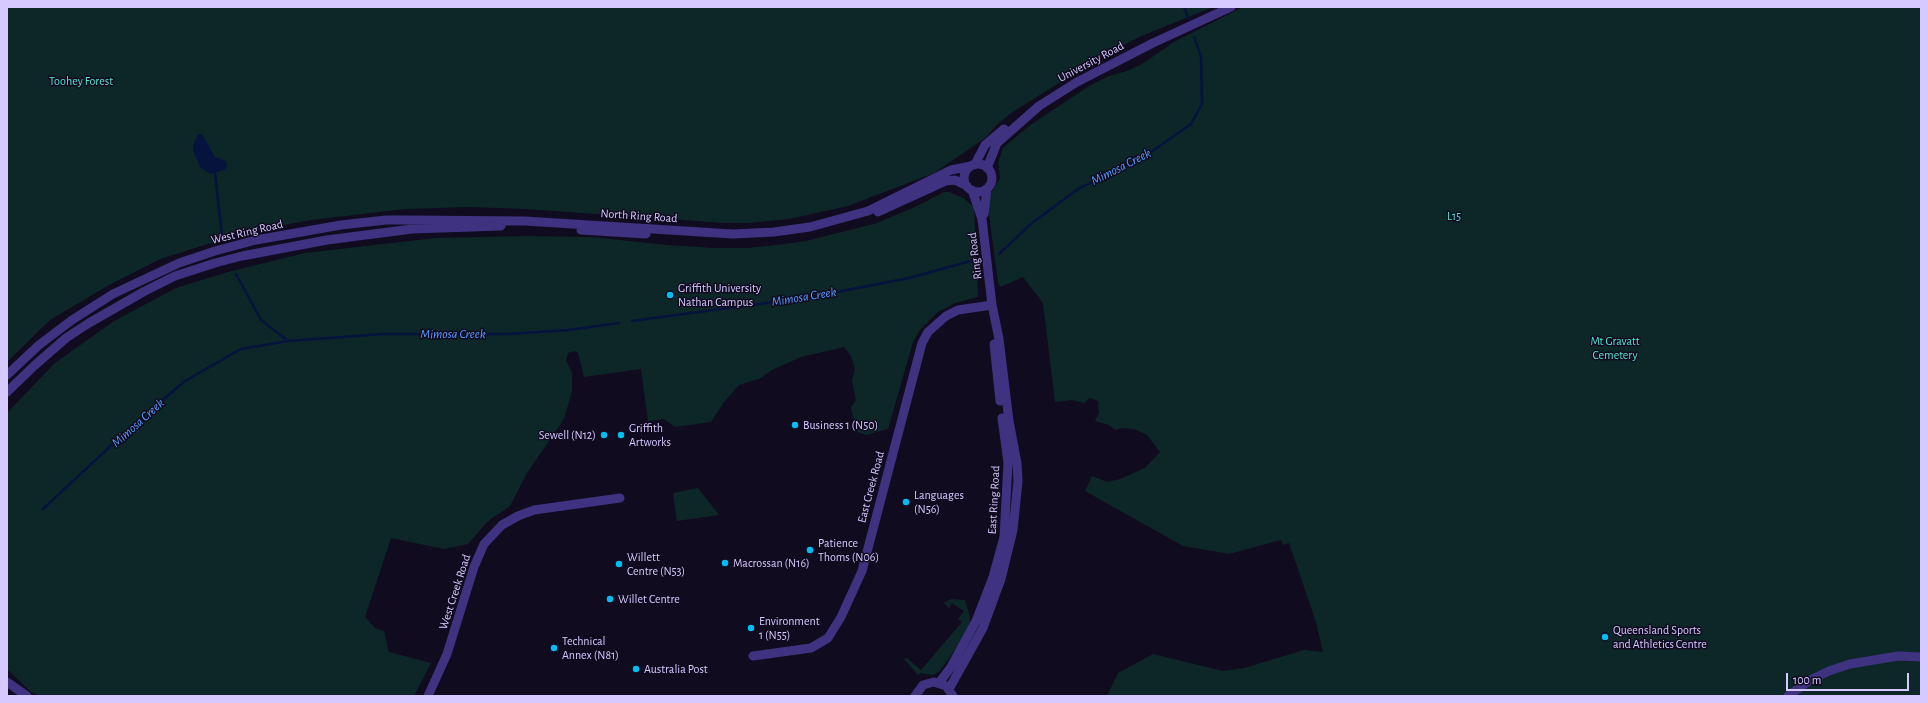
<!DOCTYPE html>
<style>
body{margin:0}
#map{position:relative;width:1928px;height:703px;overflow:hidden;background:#110b1f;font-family:"Alegreya Sans",sans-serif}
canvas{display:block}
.frame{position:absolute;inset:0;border:8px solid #d6c9ff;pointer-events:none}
.scale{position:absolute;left:1786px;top:673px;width:123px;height:18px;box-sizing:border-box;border:2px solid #d6c9ff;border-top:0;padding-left:5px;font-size:12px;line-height:14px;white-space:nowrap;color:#d6c9ff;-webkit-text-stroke:3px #110b1f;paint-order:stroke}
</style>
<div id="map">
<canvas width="1928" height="703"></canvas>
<div class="frame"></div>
<div class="scale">100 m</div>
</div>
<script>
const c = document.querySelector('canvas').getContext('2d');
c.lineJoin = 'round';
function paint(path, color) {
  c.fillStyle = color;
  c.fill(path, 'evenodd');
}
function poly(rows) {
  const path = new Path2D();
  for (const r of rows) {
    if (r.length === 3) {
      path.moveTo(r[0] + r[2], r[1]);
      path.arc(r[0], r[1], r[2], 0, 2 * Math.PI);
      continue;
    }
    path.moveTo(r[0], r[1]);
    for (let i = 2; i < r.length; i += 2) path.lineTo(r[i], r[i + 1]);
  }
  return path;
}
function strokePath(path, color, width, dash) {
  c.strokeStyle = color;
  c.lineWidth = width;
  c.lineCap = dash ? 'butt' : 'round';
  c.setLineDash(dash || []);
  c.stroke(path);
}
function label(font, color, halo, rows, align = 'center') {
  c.font = font + ' "Alegreya Sans",sans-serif';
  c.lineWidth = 3;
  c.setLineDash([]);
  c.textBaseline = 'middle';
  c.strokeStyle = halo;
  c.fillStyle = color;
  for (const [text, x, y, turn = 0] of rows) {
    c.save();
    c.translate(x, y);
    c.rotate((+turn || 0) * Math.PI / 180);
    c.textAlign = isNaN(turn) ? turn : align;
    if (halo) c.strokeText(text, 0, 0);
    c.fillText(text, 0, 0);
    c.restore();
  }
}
paint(poly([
 [7,7,1213,7,1139,37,1091,63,1011,113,998,124,985,138,934,173,848,206,789,219,748,223,725,223,526,209,469,207,405,209,311,220,246,232,160,259,109,285,50,320,7,362],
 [1243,7,1921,7,1921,696,1107,696,1118,673,1153,654,1223,671,1244,668,1304,650,1323,652,1316,622,1289,543,1283,545,1281,540,1229,554,1183,546,1085,491,1092,476,1107,482,1120,479,1145,468,1160,452,1147,435,1134,429,1122,428,1115,430,1109,425,1095,421,1099,413,1098,401,1090,398,1084,403,1072,400,1055,402,1043,303,1023,277,1000,287,998,282,988,207,990,195,1000,178,998,163,1003,148,1029,126,1089,86,1109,76,1127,71,1142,64,1174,42],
 [944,192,949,192,963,198,974,207,978,297,955,303,938,312,919,331,913,342,888,429,866,435,856,431,851,407,856,400,852,381,855,369,851,356,844,347,801,357,772,370,761,378,739,385,724,402,711,422,675,427,664,419,648,421,641,369,584,377,578,353,574,351,568,353,566,360,572,373,572,391,564,419,527,473,510,506,488,521,468,544,444,549,391,538,365,617,375,628,384,631,389,652,431,663,414,696,40,696,31,692,7,669,7,413,55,363,114,321,176,288,228,272,305,253,435,238,526,236,592,237,666,245,713,248,748,248,777,245,806,241,874,224,915,207],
 [698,488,719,515,677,521,673,493],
 [951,599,965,600,970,617,969,627,960,643,939,672,932,675,921,673,918,675,904,659,907,658,921,670,962,622,958,619,964,611,952,603,949,608,944,603]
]), '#0d2729');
paint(poly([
 [198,134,202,134,215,157,226,161,227,166,225,170,210,174,200,167,193,151,193,145]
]), '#06133d');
strokePath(poly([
 [1184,7,1188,18],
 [215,173,222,236],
 [999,254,1032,223,1078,189,1144,157,1191,124,1202,104,1201,56,1194,37],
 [236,274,261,320,288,341],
 [632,321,811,297,909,278,974,260],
 [43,509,132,426,185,381,241,349,288,341,383,334,508,334,569,330,619,323]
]), '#06133d', 2.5);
strokePath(poly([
 [975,164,985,145,1004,129],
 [978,178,14],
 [987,168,997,143,1039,106,1077,82,1153,43,1231,7],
 [878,212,946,181,955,180,967,186],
 [984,214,987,189],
 [581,230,646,234],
 [994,344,1000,401],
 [7,375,39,345,72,320,113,294,179,263,215,251,256,240,341,225,386,220,411,220,525,221,733,234,774,232,810,227,868,211,951,170,971,166],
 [7,392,34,366,66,338,89,323,145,291,175,276,215,263,242,256,327,240,412,229,501,226],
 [753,656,811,648,828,638,841,617,862,571,922,343,928,332,946,316,958,310,992,305],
 [7,682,27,696],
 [939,683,951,667,976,621,993,577,1004,537,1008,463,1002,418],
 [949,689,983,628,1001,579,1013,530,1018,481,1017,463,1009,421,999,339,992,305,982,219,972,190],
 [428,696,447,654,474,567,484,544,502,525,518,516,534,510,620,498],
 [915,696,923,685,934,682,946,686,953,696],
 [1788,696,1810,680,1829,671,1850,664,1898,656,1921,657]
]), '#3f3281', 9);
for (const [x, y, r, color] of [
 [670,295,4,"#00bdf4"],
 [795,425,4,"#00bdf4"],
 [604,435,4,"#00bdf4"],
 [621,435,4,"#00bdf4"],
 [906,502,4,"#00bdf4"],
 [810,550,4,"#00bdf4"],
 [725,563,4,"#00bdf4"],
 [619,564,4,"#00bdf4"],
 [610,599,4,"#00bdf4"],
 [751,628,4,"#00bdf4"],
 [1605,637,4,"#00bdf4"],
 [554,648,4,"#00bdf4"],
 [636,669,4,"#00bdf4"]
]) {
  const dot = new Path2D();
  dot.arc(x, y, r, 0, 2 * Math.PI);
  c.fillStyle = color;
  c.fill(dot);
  strokePath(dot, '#110b1f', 1.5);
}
label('12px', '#d6c9ff', '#110b1f', [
 ["University Road",1091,62,-28],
 ["North Ring Road",639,216,4],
 ["West Ring Road",247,232,-13],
 ["Ring Road",975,256,-97],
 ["East Creek Road",871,487,-75],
 ["East Ring Road",994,500,-87],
 ["West Creek Road",455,592,-72]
]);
label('12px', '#4ee6d3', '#110b1f', [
 ["Toohey Forest",81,81],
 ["L15",1454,216],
 ["Mt Gravatt",1615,341],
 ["Cemetery",1615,355]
]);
label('12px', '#d6c9ff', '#110b1f', [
 ["Griffith University",678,288],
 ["Nathan Campus",678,302],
 ["Business 1 (N50)",803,425],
 ["Griffith",629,428],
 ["Artworks",629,442],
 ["Sewell (N12)",596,435,"right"],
 ["Languages",914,495],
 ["(N56)",914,509],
 ["Patience",818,543],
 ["Thoms (N06)",818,557],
 ["Willett",627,557],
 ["Centre (N53)",627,571],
 ["Macrossan (N16)",733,563],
 ["Willet Centre",618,599],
 ["Environment",759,621],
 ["1 (N55)",759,635],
 ["Queensland Sports",1613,630],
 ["and Athletics Centre",1613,644],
 ["Technical",562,641],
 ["Annex (N81)",562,655],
 ["Australia Post",644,669]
], 'left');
label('italic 13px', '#579cff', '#110b1f', [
 ["Mimosa Creek",1121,167,-27],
 ["Mimosa Creek",804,297,-9],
 ["Mimosa Creek",453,334],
 ["Mimosa Creek",138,423,-42]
]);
</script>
